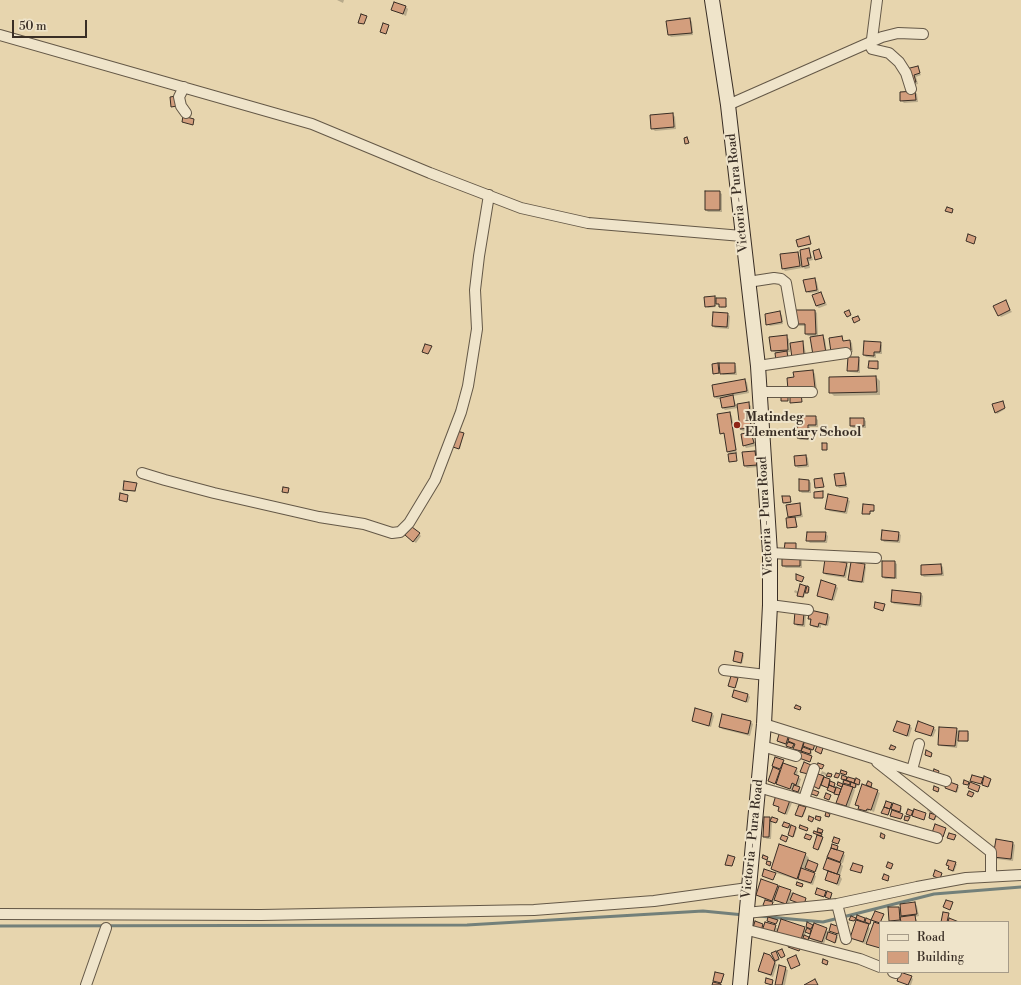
<!DOCTYPE html>
<style>
body{margin:0}
#map{position:relative;width:1021px;height:985px;overflow:hidden;background:#e7d5ae;font-family:"Libre Bodoni",serif}
canvas{display:block}
.legend{position:absolute;left:879px;top:921px;width:130px;height:52px;box-sizing:border-box;background:#efe4ca;border:1px solid #a69b88;margin:0;padding:5px 7px;list-style:none;font-size:12px;color:#392e25}
.legend li{display:flex;align-items:center;gap:8px;height:20px}
.legend b{width:20px;border:1px solid #a69b88}
.scale{position:absolute;left:12px;top:20px;width:75px;height:18px;box-sizing:border-box;border:2px solid #392e25;border-top:0;padding-left:5px;font-size:12px;line-height:14px;white-space:nowrap;color:#392e25;-webkit-text-stroke:3px #efe4ca;paint-order:stroke}
</style>
<div id="map">
<canvas width="1021" height="985"></canvas>
<ul class="legend">
<li><b style="height:5px;background:#efe4ca"></b>Road</li>
<li><b style="height:11px;background:#d39e7d"></b>Building</li>
</ul>
<div class="scale">50 m</div>
</div>
<script>
const c = document.querySelector('canvas').getContext('2d');
c.lineJoin = 'round';
function paint(path, color) {
  c.fillStyle = color;
  c.fill(path, 'evenodd');
}
function poly(rows) {
  const path = new Path2D();
  for (const r of rows) {
    path.moveTo(r[0], r[1]);
    for (let i = 2; i < r.length; i += 2) path.lineTo(r[i], r[i + 1]);
  }
  return path;
}
function strokePath(path, color, width, dash) {
  c.strokeStyle = color;
  c.lineWidth = width;
  c.lineCap = dash ? 'butt' : 'round';
  c.setLineDash(dash || []);
  c.stroke(path);
}
function label(font, color, halo, rows, align = 'center') {
  c.font = font + ' "Libre Bodoni",serif';
  c.lineWidth = 4;
  c.setLineDash([]);
  c.textBaseline = 'middle';
  c.strokeStyle = halo;
  c.fillStyle = color;
  for (const [text, x, y, turn = 0] of rows) {
    c.save();
    c.translate(x, y);
    c.rotate((+turn || 0) * Math.PI / 180);
    c.textAlign = isNaN(turn) ? turn : align;
    if (halo) c.strokeText(text, 0, 0);
    c.fillText(text, 0, 0);
    c.restore();
  }
}
paint(poly([
 [337,0,344,0,343,3],
 [406,7,408,9,406,16,392,10],
 [690,19,692,22,693,35,671,37,669,35],
 [917,67,921,75,916,77,918,84,914,85,907,70],
 [915,92,917,94,918,102,904,103,901,100],
 [673,114,675,117,676,129,655,131,652,128],
 [706,192,719,192,722,194,722,212,708,212,706,210],
 [809,249,813,260,809,261,810,268,805,269,801,265,802,268,785,271,783,268,798,253,800,257,802,256],
 [815,279,817,282,819,292,809,293,806,291],
 [821,293,827,305,819,308,816,306],
 [715,298,715,300,725,299,727,307,721,308,720,304,715,302,716,307,707,308],
 [1005,302,1012,312,1001,317,999,315],
 [815,311,817,313,818,337,822,336,825,339,827,355,817,336,808,336,806,334,806,326,798,326,795,324],
 [779,313,782,315,783,324,770,326,767,324],
 [727,314,730,316,729,329,715,328,713,326],
 [786,337,789,339,790,352,788,352,789,360,772,351,770,338],
 [842,337,844,342,850,341,852,343,853,352,834,354],
 [802,342,804,345,807,359,795,360],
 [880,343,882,345,882,354,876,354,876,358,866,357,864,355],
 [858,358,860,360,860,373,850,372,848,370],
 [718,364,719,371,734,364,736,366,737,375,723,375,719,371,719,374,714,374],
 [813,371,815,374,817,390,791,392,795,378],
 [876,377,880,381,880,395,834,396,830,392,830,378],
 [744,380,747,382,749,393,733,396,736,405,748,403,751,406,753,430,743,431,740,429,738,408,725,410,723,408,721,398,717,399,715,397,713,385],
 [1003,403,1005,409,997,414,993,405],
 [730,413,732,416,737,453,734,453,737,461,731,462,731,455,728,451,726,435,721,433],
 [798,417,815,417,818,420,818,427,810,427,809,440,800,440,798,438],
 [851,419,863,419,866,421,866,428,853,428,851,426],
 [751,433,756,446,746,448,744,445],
 [463,434,460,449,455,447],
 [755,452,757,455,758,467,747,468,745,466],
 [806,456,808,458,809,467,798,468,796,466],
 [844,474,846,477,847,487,839,488,837,485],
 [800,480,809,481,811,483,811,493,802,493,800,491],
 [136,484,136,492,125,490],
 [790,497,791,503,785,504,784,503],
 [847,499,850,501,847,514,829,511,827,508],
 [799,504,801,507,803,517,796,518,797,528,789,528,791,519,789,516],
 [874,506,874,512,870,512,870,515,863,513],
 [825,533,828,536,827,543,810,543,807,540],
 [898,533,901,535,900,543,884,542,882,539],
 [419,534,421,536,416,543,408,538],
 [802,559,802,568,786,568,783,566],
 [894,562,897,564,897,579,885,579,883,577],
 [846,564,848,566,846,578,826,575,824,573],
 [864,565,866,567,864,583,852,582,849,579],
 [941,565,943,567,944,576,924,577,922,575],
 [836,586,838,588,834,601,818,595],
 [805,587,810,589,809,593,805,591,804,598,794,592,795,590,799,592],
 [921,594,923,596,922,607,894,604,892,602],
 [811,611,828,615,830,617,828,626,821,625,821,628,813,627,809,618],
 [803,613,806,615,805,627,797,626,795,623],
 [736,652,744,655,742,664,734,661],
 [738,679,736,688,729,686],
 [748,695,750,697,748,703,733,697],
 [712,713,714,716,711,727,693,721],
 [750,721,753,724,750,736,722,729,720,727],
 [910,726,912,728,909,737,894,731],
 [934,728,936,730,933,737,916,730],
 [956,729,960,733,969,733,968,742,960,741,958,739,957,748,941,746,939,744],
 [781,732,815,745,814,750,802,745,801,747,812,752,810,762,800,758,802,753,779,742],
 [783,761,783,764,798,771,797,776,801,779,798,788,800,789,799,793,769,781,773,769,781,771,782,769,774,766],
 [822,771,832,776,831,778,823,774,821,776,834,784,834,788,842,791,843,787,838,785,853,788,855,790,849,808,840,805,838,802,840,796,829,791,829,788,821,786,820,789,815,787],
 [843,776,860,781,860,782,856,788,842,782],
 [973,776,991,780,989,787,972,781],
 [948,782,959,787,957,793,946,788],
 [872,783,871,788,880,793,874,812,869,810,868,813,861,811,856,804,870,788,867,785],
 [789,801,792,803,787,815,781,813,779,811,780,808,774,805],
 [891,804,902,808,900,814,903,815,902,819,892,816,896,813,891,808,888,816,883,813],
 [795,805,806,809,803,817,797,815,799,808],
 [928,807,939,813,935,820,930,818,932,813,927,811],
 [908,810,926,814,924,820,908,814],
 [770,818,778,821,777,823,772,822,771,839,767,839,764,837],
 [789,825,797,828,794,837,790,835,791,829,784,826],
 [915,825,922,829,923,828,929,831,913,829],
 [819,829,823,831,822,837,823,839,819,850,814,848,818,835,814,833,818,833],
 [1013,843,1015,845,1013,861,997,859,995,856],
 [838,847,837,851,845,855,843,863,839,862,843,866,840,876,842,879,839,886,826,880,828,872,824,869,833,861,829,857],
 [805,854,809,858,808,861,818,866,816,872,806,867,805,870,816,876,813,885,776,873,772,869],
 [948,861,957,864,954,872,949,869],
 [777,886,806,899,804,905,791,899,788,906,775,900,774,903,770,901,773,904,772,908,764,905,766,900,757,895],
 [817,889,832,894,831,899,817,894],
 [915,903,917,906,919,916,915,917,918,922,892,922,890,920,898,908,902,911],
 [858,917,871,922,871,924,865,921,864,924,870,928,865,944,851,938,857,922,851,920,855,918,857,920],
 [845,920,849,922,850,924,846,923],
 [766,923,779,929,805,928,812,932,816,930,808,927,812,925,826,929,828,933,838,937,836,943,826,938,824,944,812,940,810,938,811,934,806,932,805,937,809,939,809,940,804,938,802,945,755,928,763,925,765,927],
 [772,953,776,953,780,960,775,962,777,965,773,977,759,971,770,955,776,961],
 [780,966,788,970,785,985,777,985],
 [723,975,722,983,714,981],
 [911,977,913,979,911,985,907,985,898,980]
]), '#0003');
strokePath(poly([
 [759,916,823,922,934,894,1021,887],
 [0,926,467,925,703,911,744,915]
]), '#73807a', 3);
const building = poly([
 [394,2,406,6,403,14,391,10,394,2],
 [361,14,367,16,364,24,358,23,361,14],
 [690,18,692,33,668,35,666,21,690,18],
 [383,23,389,25,386,34,380,32,383,23],
 [918,66,920,73,914,75,916,82,910,83,906,69,918,66],
 [915,91,916,100,900,101,900,92,915,91],
 [176,96,177,106,171,107,170,97,176,96],
 [673,113,674,127,651,129,650,115,673,113],
 [183,116,194,119,193,125,182,122,183,116],
 [687,137,689,143,685,144,684,138,687,137],
 [705,191,720,191,720,210,705,210,705,191],
 [947,207,953,209,952,213,945,211,947,207],
 [968,234,976,237,974,244,966,241,968,234],
 [809,236,811,244,798,247,796,240,809,236],
 [809,248,811,258,807,258,809,265,802,267,800,250,809,248],
 [819,249,822,258,815,260,813,251,819,249],
 [798,252,800,266,782,269,780,254,798,252],
 [815,278,817,290,806,292,803,280,815,278],
 [821,292,825,303,816,306,812,295,821,292],
 [715,296,715,306,705,307,704,297,715,296],
 [716,298,726,298,726,307,719,307,719,304,716,304,716,298],
 [1006,300,1010,310,998,316,993,306,1006,300],
 [794,310,815,310,816,334,805,334,805,324,795,324,794,310],
 [849,310,851,315,847,317,844,312,849,310],
 [780,311,782,322,766,325,765,314,780,311],
 [713,312,728,313,727,327,712,326,713,312],
 [858,316,860,320,854,323,852,318,858,316],
 [787,335,788,350,771,351,769,337,787,335],
 [823,335,826,353,813,355,810,337,823,335],
 [842,336,843,341,850,340,851,350,831,352,829,338,842,336],
 [803,341,804,355,792,358,790,343,803,341],
 [864,341,881,342,880,352,874,352,874,356,863,355,864,341],
 [425,344,432,346,428,354,422,352,425,344],
 [787,351,788,359,776,361,775,353,787,351],
 [848,357,859,357,858,371,847,371,848,357],
 [869,361,878,361,878,369,868,368,869,361],
 [718,363,719,373,713,374,712,364,718,363],
 [719,363,735,363,735,373,720,374,719,363],
 [813,370,815,388,788,390,787,378,794,377,793,372,813,370],
 [876,376,877,392,829,393,829,377,876,376],
 [745,379,747,391,714,397,712,385,745,379],
 [801,393,802,402,790,403,790,394,801,393],
 [781,394,788,394,788,401,781,401,781,394],
 [733,395,735,406,722,408,720,398,733,395],
 [1003,401,1005,408,995,413,992,404,1003,401],
 [749,402,751,428,740,429,737,404,749,402],
 [730,412,736,450,727,452,724,433,720,434,717,414,730,412],
 [797,416,816,416,816,425,808,425,808,439,797,438,797,416],
 [850,418,864,418,864,426,850,426,850,418],
 [457,431,464,433,459,449,453,447,457,431],
 [751,432,754,443,743,446,741,434,751,432],
 [822,443,827,443,827,450,822,450,822,443],
 [755,451,757,465,744,466,742,452,755,451],
 [736,453,737,461,729,462,728,454,736,453],
 [806,455,807,465,795,466,794,456,806,455],
 [844,473,846,485,836,486,834,474,844,473],
 [822,478,824,487,815,488,814,479,822,478],
 [799,479,809,480,809,491,799,491,799,479],
 [124,481,137,483,135,491,123,490,124,481],
 [283,487,289,488,288,493,282,492,283,487],
 [823,491,823,498,814,498,814,492,823,491],
 [120,493,128,495,127,502,119,500,120,493],
 [828,494,848,498,845,512,825,509,828,494],
 [782,496,790,496,791,502,783,503,782,496],
 [800,503,801,515,788,517,786,505,800,503],
 [863,504,874,505,874,511,870,511,870,514,862,514,863,504],
 [795,517,797,527,787,528,786,518,795,517],
 [412,527,420,533,413,542,405,535,412,527],
 [882,530,899,532,898,541,881,540,882,530],
 [807,532,826,532,825,541,806,541,807,532],
 [785,543,796,543,796,550,784,550,785,543],
 [800,555,800,566,782,566,782,556,800,555],
 [825,559,847,563,844,576,823,573,825,559],
 [882,561,895,561,895,578,882,577,882,561],
 [851,562,865,564,862,582,848,580,851,562],
 [941,564,942,574,921,575,921,565,941,564],
 [796,574,804,577,802,582,796,580,796,574],
 [821,580,836,585,832,600,817,596,821,580],
 [800,584,806,586,803,597,797,596,800,584],
 [807,586,809,587,808,593,805,593,807,586],
 [892,590,921,593,920,605,891,602,892,590],
 [875,602,885,604,883,611,874,608,875,602],
 [810,610,828,614,826,625,819,623,818,627,810,625,811,619,808,619,810,610],
 [795,611,804,612,803,625,794,624,795,611],
 [735,651,743,653,741,663,733,661,735,651],
 [731,676,738,678,735,688,728,686,731,676],
 [734,690,748,694,746,702,732,697,734,690],
 [796,705,801,707,800,710,794,708,796,705],
 [695,708,712,713,709,726,692,721,695,708],
 [722,714,751,721,748,734,719,727,722,714],
 [897,721,910,725,907,736,893,731,897,721],
 [918,721,934,727,931,736,915,731,918,721],
 [939,727,957,728,955,746,938,745,939,727],
 [780,731,789,734,786,744,777,741,780,731],
 [959,731,968,731,968,741,958,741,959,731],
 [790,735,804,741,801,751,793,749,795,744,788,741,790,735],
 [805,740,815,744,813,750,803,746,805,740],
 [788,742,794,744,792,748,786,746,788,742],
 [891,745,896,747,894,750,889,749,891,745],
 [817,746,823,748,821,754,815,751,817,746],
 [803,747,811,750,810,754,801,751,803,747],
 [926,750,932,753,931,757,925,755,926,750],
 [801,752,812,756,810,762,799,758,801,752],
 [775,757,784,760,780,769,772,766,775,757],
 [804,762,811,765,808,774,800,772,804,762],
 [783,763,797,768,794,774,799,776,796,785,792,783,790,789,776,784,783,763],
 [818,763,824,765,822,769,816,767,818,763],
 [773,767,780,770,775,784,768,781,773,767],
 [934,769,939,771,938,774,933,772,934,769],
 [841,770,847,772,846,775,840,773,841,770],
 [828,773,832,774,831,777,826,776,828,773],
 [836,773,840,774,838,778,834,777,836,773],
 [818,774,824,776,819,789,813,786,818,774],
 [842,775,847,777,846,780,841,779,842,775],
 [972,775,983,778,981,784,970,781,972,775],
 [984,776,991,779,988,787,982,785,984,776],
 [824,777,830,779,828,788,821,785,824,777],
 [848,777,855,779,854,783,846,780,848,777],
 [856,778,860,780,859,785,854,783,856,778],
 [844,780,850,782,850,785,843,783,844,780],
 [964,780,969,782,968,785,963,784,964,780],
 [830,781,835,783,834,787,829,785,830,781],
 [868,781,872,783,871,787,866,785,868,781],
 [947,781,958,785,956,792,945,788,947,781],
 [838,782,843,784,842,787,837,785,838,782],
 [851,782,856,784,855,788,850,786,851,782],
 [970,782,980,786,978,792,968,788,970,782],
 [843,784,853,787,846,806,836,803,843,784],
 [862,784,878,790,871,810,867,809,866,811,858,809,859,806,855,805,862,784],
 [794,785,800,787,798,792,792,790,794,785],
 [829,785,836,788,834,793,827,790,829,785],
 [934,786,939,788,938,792,933,790,934,786],
 [836,787,841,789,839,795,834,794,836,787],
 [811,789,819,792,817,796,809,793,811,789],
 [969,791,974,793,972,797,967,795,969,791],
 [826,793,831,795,829,800,824,798,826,793],
 [776,795,790,800,785,814,778,811,779,807,773,805,776,795],
 [886,801,892,803,890,809,884,807,886,801],
 [893,803,901,806,900,812,891,809,893,803],
 [799,805,806,807,802,817,795,815,799,805],
 [884,807,890,809,888,815,881,813,884,807],
 [908,809,913,811,911,816,906,814,908,809],
 [914,809,926,813,924,820,912,816,914,809],
 [892,810,903,814,901,819,890,816,892,810],
 [826,812,830,814,829,817,825,816,826,812],
 [930,813,936,815,934,820,929,818,930,813],
 [809,816,814,818,812,822,808,820,809,816],
 [816,816,821,817,820,821,815,819,816,816],
 [905,816,910,817,908,821,904,820,905,816],
 [764,817,770,817,769,837,763,837,764,817],
 [772,817,778,819,776,823,770,821,772,817],
 [784,822,790,824,788,828,782,826,784,822],
 [935,824,946,828,943,837,932,833,935,824],
 [791,825,796,827,793,837,788,835,791,825],
 [800,825,808,828,807,831,799,828,800,825],
 [818,828,823,830,822,833,817,832,818,828],
 [814,831,822,834,821,836,813,833,814,831],
 [881,833,885,835,884,839,880,837,881,833],
 [949,833,956,835,954,840,947,838,949,833],
 [806,834,812,836,810,840,804,838,806,834],
 [782,835,788,837,786,842,780,839,782,835],
 [817,835,823,837,818,850,813,848,817,835],
 [834,837,840,839,838,844,832,842,834,837],
 [996,839,1013,842,1011,859,993,857,996,839],
 [779,844,806,853,797,879,771,869,779,844],
 [832,844,838,846,837,850,831,848,832,844],
 [831,848,844,852,840,862,827,857,831,848],
 [728,855,735,857,732,866,725,865,728,855],
 [763,855,768,857,767,860,762,858,763,855],
 [827,858,841,863,837,874,823,869,827,858],
 [808,860,818,864,815,872,805,868,808,860],
 [948,860,956,862,953,871,948,869,949,866,946,865,948,860],
 [767,861,771,862,770,866,766,864,767,861],
 [888,862,893,864,891,869,886,867,888,862],
 [853,863,863,866,861,873,850,870,853,863],
 [801,868,815,873,811,883,798,879,801,868],
 [764,869,776,873,773,880,762,876,764,869],
 [935,870,942,873,940,879,933,876,935,870],
 [828,871,840,875,837,884,825,880,828,871],
 [884,874,889,876,888,881,882,879,884,874],
 [761,879,778,885,772,901,756,895,761,879],
 [797,882,803,884,802,887,796,885,797,882],
 [779,886,791,890,786,904,774,900,779,886],
 [817,888,826,891,824,897,815,894,817,888],
 [827,891,832,893,830,899,825,897,827,891],
 [793,893,806,898,804,905,790,900,793,893],
 [765,900,773,902,771,908,763,905,765,900],
 [946,900,953,902,950,910,943,907,946,900],
 [915,902,917,914,901,916,900,904,915,902],
 [888,907,899,907,900,920,889,921,888,907],
 [875,911,884,914,880,923,871,920,875,911],
 [943,912,949,913,947,922,941,922,943,912],
 [857,915,865,918,864,922,856,919,857,915],
 [915,915,916,922,901,922,900,917,915,915],
 [851,916,856,918,854,921,849,920,851,916],
 [768,917,778,920,776,924,767,921,768,917],
 [866,918,871,920,870,924,865,922,866,918],
 [949,918,959,922,948,922,949,918],
 [781,919,805,927,800,943,776,935,781,919],
 [856,920,869,924,863,942,850,938,856,920],
 [755,921,763,924,761,931,753,928,755,921],
 [765,922,776,925,773,935,762,931,765,922],
 [807,922,813,925,811,929,806,927,807,922],
 [874,922,880,924,880,948,866,944,874,922],
 [814,923,827,928,822,942,809,938,814,923],
 [831,924,840,927,838,934,829,931,831,924],
 [807,928,811,930,810,934,805,932,807,928],
 [828,932,837,935,835,943,826,939,828,932],
 [804,935,809,937,808,940,803,938,804,935],
 [790,942,801,947,799,951,788,947,790,942],
 [782,949,785,956,781,958,777,951,782,949],
 [776,951,779,959,775,961,771,953,776,951],
 [764,953,770,955,775,962,771,975,758,971,764,953],
 [796,955,800,965,791,969,787,959,796,955],
 [823,959,828,961,827,965,822,963,823,959],
 [779,965,786,967,782,985,775,985,779,965],
 [715,972,724,974,721,983,713,981,715,972],
 [900,972,912,976,908,985,897,981,900,972],
 [766,978,773,980,772,985,765,983,766,978],
 [815,979,818,985,804,985,815,979],
 [713,982,721,984,721,985,712,985,713,982]
]);
paint(building, '#d39e7d');
strokePath(building, '#392e25', 1);
const street = poly([
 [877,0,871,47,872,49,889,53,899,62,906,73,911,89],
 [0,35,312,124,430,173,521,208,588,223,742,236],
 [184,87,179,97,181,106,186,113],
 [728,105,882,37,898,33,923,34],
 [748,282,774,278,781,279,786,283,793,323],
 [758,366,846,353],
 [759,392,812,392],
 [142,473,165,480,214,493,319,517,364,524,392,533,400,532,409,523,435,480,461,412,468,386,477,329,475,290,479,256,489,195],
 [770,553,876,558],
 [770,605,808,610],
 [724,670,766,675],
 [764,724,946,781],
 [762,746,796,756],
 [877,762,991,852,991,876],
 [912,770,919,744],
 [758,787,937,838],
 [804,799,814,769],
 [837,904,846,939],
 [746,913,837,904,917,887,966,878,1021,875],
 [0,914,261,915,534,910,654,901,748,888],
 [744,929,860,959,880,967],
 [893,972,896,973],
 [86,985,106,928]
]);
const secondary = poly([
 [712,0,728,105,758,366,770,553,770,605,764,724,740,985]
]);
strokePath(street, '#645847', 12);
strokePath(secondary, '#392e25', 16);
strokePath(street, '#efe4ca', 10);
strokePath(secondary, '#efe4ca', 14);
for (const [x, y, r, color] of [
 [737,425,4,"#8f2418"]
]) {
  const dot = new Path2D();
  dot.arc(x, y, r, 0, 2 * Math.PI);
  c.fillStyle = color;
  c.fill(dot);
  strokePath(dot, '#efe4ca', 1.5);
}
label('13px', '#392e25', '#efe4ca', [
 ["Victoria - Pura Road",738,193,-96],
 ["Victoria - Pura Road",766,516,-93],
 ["Victoria - Pura Road",753,839,-84]
]);
label('bold 13px', '#392e25', '#efe4ca', [
 ["Matindeg",745,418],
 ["Elementary School",745,433]
], 'left');
</script>
